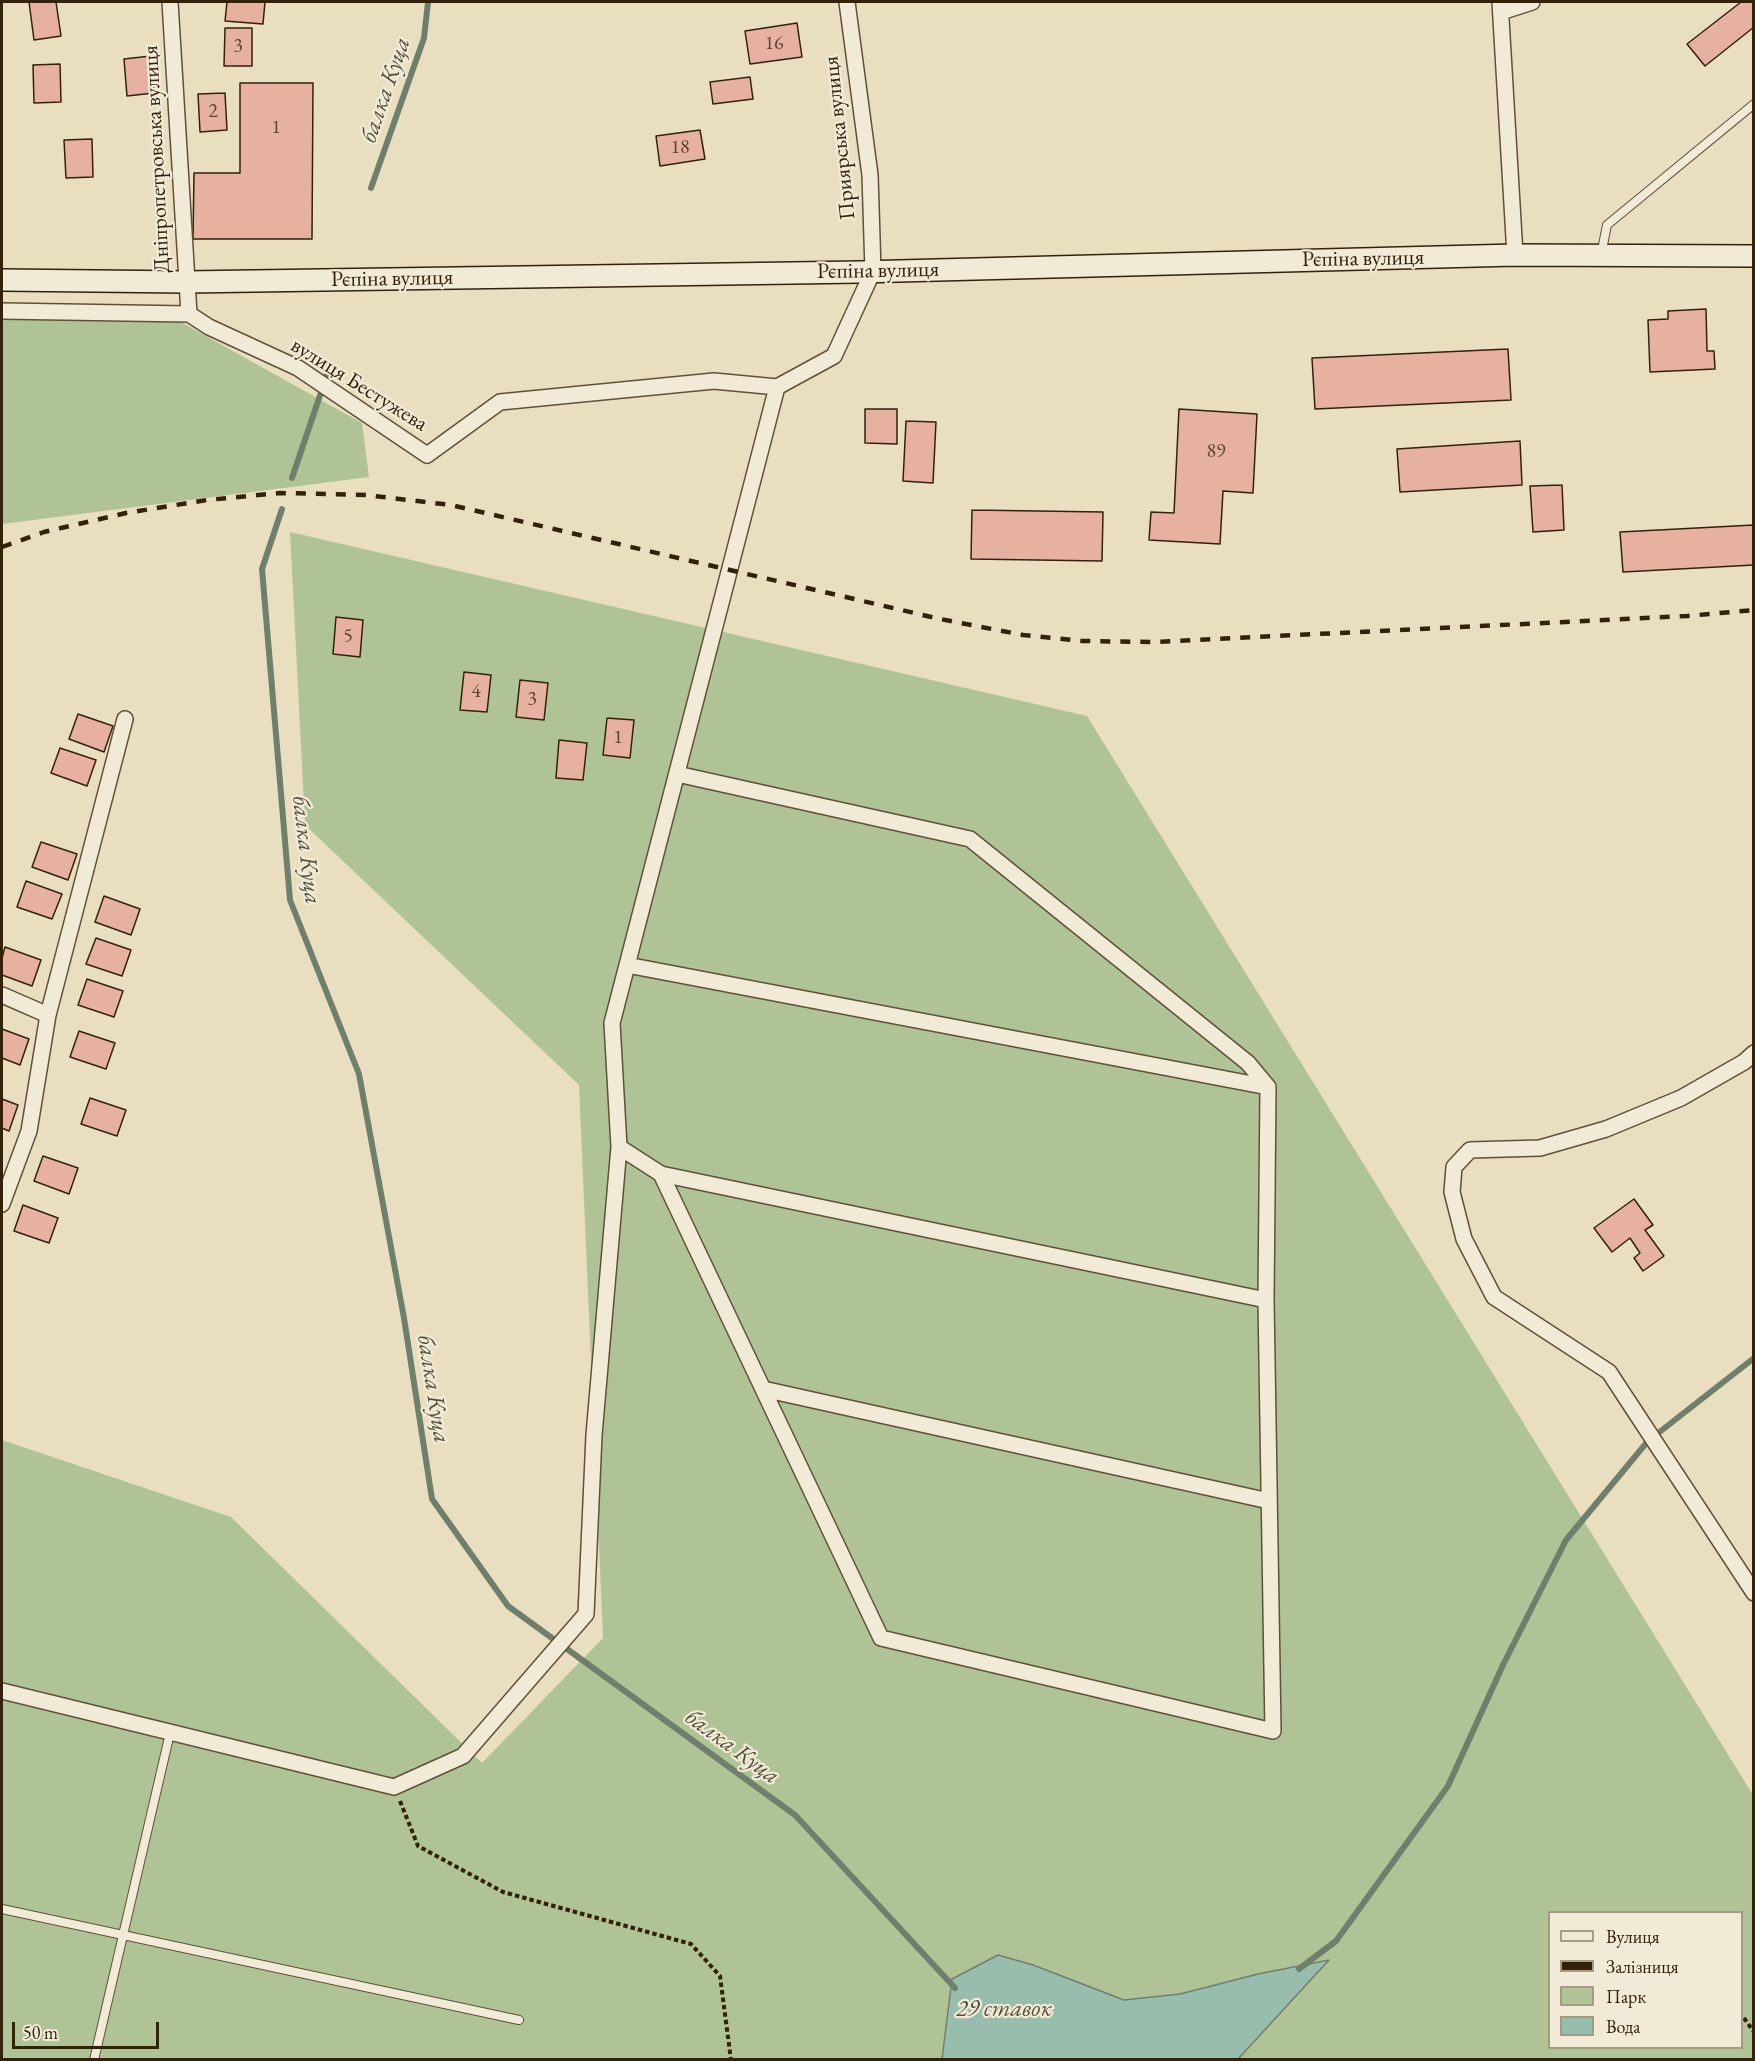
<!DOCTYPE html>
<meta charset="utf-8">
<style>
body{margin:0}
#map{position:relative;width:1755px;height:2061px;overflow:hidden;background:#e9dfc0;font-family:"EB Garamond",serif}
canvas{display:block}
.frame{position:absolute;inset:0;border:3px solid #33210a;pointer-events:none}
.legend{position:absolute;left:1548px;top:1911px;width:195px;height:138px;box-sizing:border-box;background:#f1ead6;border:2px solid #a59a84;margin:0;padding:8px 10px;list-style:none;font-size:18px;color:#33210a}
.legend li{display:flex;align-items:center;gap:12px;height:30px}
.legend b{width:30px;border:2px solid #a59a84}
.scale{position:absolute;left:12px;top:2022px;width:147px;height:27px;box-sizing:border-box;border:3px solid #33210a;border-top:0;padding-left:8px;font-size:18px;line-height:21px;white-space:nowrap;color:#33210a;-webkit-text-stroke:4px #f1ead6;paint-order:stroke}
</style>
<div id="map">
<canvas width="1755" height="2061"></canvas>
<div class="frame"></div>
<ul class="legend">
<li><b style="height:8px;background:#f1ead6"></b>Вулиця</li>
<li><b style="height:8px;background:#33210a"></b>Залізниця</li>
<li><b style="height:16px;background:#b0c397"></b>Парк</li>
<li><b style="height:16px;background:#99bdad"></b>Вода</li>
</ul>
<div class="scale">50 m</div>
</div>
<script>
const c = document.querySelector('canvas').getContext('2d');
c.lineJoin = 'round';
function paint(path, color) {
  c.fillStyle = color;
  c.fill(path, 'evenodd');
}
function poly(rows) {
  const path = new Path2D();
  for (const r of rows) {
    path.moveTo(r[0], r[1]);
    for (let i = 2; i < r.length; i += 2) path.lineTo(r[i], r[i + 1]);
  }
  return path;
}
function strokePath(path, color, width, dash) {
  c.strokeStyle = color;
  c.lineWidth = width;
  c.lineCap = dash ? 'butt' : 'round';
  c.setLineDash(dash || []);
  c.stroke(path);
}
function label(font, color, halo, rows, align = 'center') {
  c.font = font + ' "EB Garamond",serif';
  c.lineWidth = 4.5;
  c.setLineDash([]);
  c.textBaseline = 'middle';
  c.strokeStyle = halo;
  c.fillStyle = color;
  for (const [text, x, y, turn = 0] of rows) {
    c.save();
    c.translate(x, y);
    c.rotate((+turn || 0) * Math.PI / 180);
    c.textAlign = isNaN(turn) ? turn : align;
    if (halo) c.strokeText(text, 0, 0);
    c.fillText(text, 0, 0);
    c.restore();
  }
}
paint(poly([
 [170,316,362,423,369,477,2,524,2,320],
 [290,532,1087,716,1753,1795,1753,2059,2,2060,2,1440,231,1517,482,1763,603,1638,579,1085,305,825],
 [1550,1912,1742,1912,1742,2048,1550,2048]
]), '#b0c397');
const water = poly([
 [998,1955,1033,1965,1124,2000,1180,1994,1258,1974,1329,1960,1238,2059,942,2059,952,1979,998,1955]
]);
paint(water, '#99bdad');
strokePath(water, '#707f6c', 1.5);
strokePath(poly([
 [371,188,424,38,428,2],
 [292,478,330,366],
 [282,509,262,569,290,900,359,1074,404,1318,432,1499,508,1606,795,1815,955,1988],
 [1299,1969,1336,1941,1448,1786,1503,1665,1566,1540,1648,1441,1754,1358]
]), '#707f6c', 6);
const building = poly([
 [29,2,56,2,61,36,34,40,29,2],
 [227,2,265,2,263,24,225,21,227,2],
 [1741,2,1754,2,1754,27,1705,66,1687,44,1741,2],
 [797,23,802,57,750,64,745,31,797,23],
 [225,28,252,28,252,66,224,66,225,28],
 [151,56,154,93,127,96,124,59,151,56],
 [60,64,61,102,34,103,33,65,60,64],
 [750,77,753,99,713,104,710,82,750,77],
 [240,83,313,83,312,239,193,239,194,173,240,173,240,83],
 [225,93,227,130,200,132,198,94,225,93],
 [700,130,705,159,660,166,656,136,700,130],
 [92,139,93,177,66,178,64,140,92,139],
 [1706,309,1707,351,1714,351,1715,369,1650,372,1648,320,1668,319,1668,311,1706,309],
 [1508,349,1511,400,1315,409,1312,358,1508,349],
 [865,409,897,409,897,444,865,443,865,409],
 [1179,409,1257,414,1253,493,1223,491,1220,544,1149,540,1151,512,1174,513,1179,409],
 [906,421,936,422,933,483,903,481,906,421],
 [1520,441,1522,485,1400,492,1397,449,1520,441],
 [1562,485,1564,530,1533,532,1530,486,1562,485],
 [972,510,1103,512,1102,561,971,559,972,510],
 [1754,525,1754,565,1623,572,1620,532,1754,525],
 [336,617,363,620,360,657,333,654,336,617],
 [464,672,491,675,487,712,460,710,464,672],
 [520,680,548,683,544,720,516,717,520,680],
 [78,714,113,726,104,752,69,739,78,714],
 [607,718,634,720,630,758,603,755,607,718],
 [559,740,587,743,583,780,556,778,559,740],
 [60,748,96,760,87,786,51,773,60,748],
 [41,842,77,854,68,880,32,867,41,842],
 [26,881,62,894,52,919,17,907,26,881],
 [104,896,140,909,131,935,95,922,104,896],
 [96,938,131,950,122,976,86,964,96,938],
 [5,947,41,960,32,986,2,975,2,958,5,947],
 [87,979,123,991,114,1017,78,1005,87,979],
 [2,1029,29,1039,20,1065,2,1058,2,1029],
 [79,1031,115,1043,106,1069,70,1057,79,1031],
 [90,1098,126,1110,117,1136,81,1124,90,1098],
 [2,1099,18,1105,9,1131,2,1128,2,1099],
 [43,1156,78,1168,69,1194,34,1181,43,1156],
 [1634,1199,1653,1225,1645,1230,1664,1256,1643,1271,1634,1258,1640,1253,1630,1238,1612,1252,1594,1228,1634,1199],
 [23,1205,58,1218,49,1243,14,1231,23,1205]
]);
paint(building, '#e6b1a0');
strokePath(building, '#33210a', 1.5);
const lane = poly([
 [1601,255,1607,225,1754,104],
 [2,1909,519,2020],
 [94,2060,170,1733]
]);
const street = poly([
 [170,2,189,314],
 [1500,2,1515,255],
 [1501,12,1532,2],
 [2,311,189,314,209,327,298,368,427,455,500,402,714,381,777,387,834,356,873,271,870,175,847,2],
 [677,774,970,839,1248,1063,1268,1087,1266,1300],
 [627,965,1268,1087],
 [2,995,48,1015,29,1131,2,1204],
 [48,1015,125,719],
 [1754,1053,1744,1062,1681,1098,1606,1129,1540,1148,1470,1150,1454,1167,1452,1192,1464,1239,1494,1297,1609,1372,1754,1593],
 [619,1147,661,1174,1266,1300,1273,1731,881,1638,661,1174],
 [763,1389,1269,1501],
 [2,1691,394,1787,463,1756,586,1614,594,1435,619,1147,612,1023,777,387]
]);
const secondary = poly([
 [2,280,187,282,860,272,1515,255,1754,256]
]);
strokePath(lane, '#605038', 10);
strokePath(street, '#605038', 18);
strokePath(secondary, '#33210a', 24);
strokePath(poly([
 [400,1801,418,1846,503,1892,691,1944,720,1976,731,2060],
 [1744,2018,1754,2032]
]), '#33210a', 4, [4.5, 3]);
strokePath(lane, '#f1ead6', 8);
strokePath(street, '#f1ead6', 15);
strokePath(secondary, '#f1ead6', 21);
strokePath(poly([
 [2,547,44,532,126,513,207,500,280,493,366,495,451,505,940,619,1023,635,1082,641,1153,642,1687,616,1754,610]
]), '#33210a', 4.5, [10, 10]);
label('20px', '#604530', null, [
 ["16",774,44],
 ["3",238,47],
 ["2",213,112],
 ["1",276,128],
 ["18",680,148],
 ["89",1216,452],
 ["5",348,637],
 ["4",476,692],
 ["3",532,700],
 ["1",618,738]
]);
label('22px', '#33210a', '#f1ead6', [
 ["Приярська вулиця",840,138,-96],
 ["Дніпропетровська вулиця",157,159,-93],
 ["Рєпіна вулиця",1363,259,-1],
 ["Рєпіна вулиця",878,271,-1],
 ["Рєпіна вулиця",392,279,-1],
 ["вулиця Бестужева",359,385,32]
]);
label('italic 24px', '#52503b', '#f1ead6', [
 ["балка Куца",386,90,-71],
 ["балка Куца",306,850,83],
 ["балка Куца",433,1389,81],
 ["балка Куца",732,1747,36],
 ["29 ставок",1004,2009]
]);
</script>
